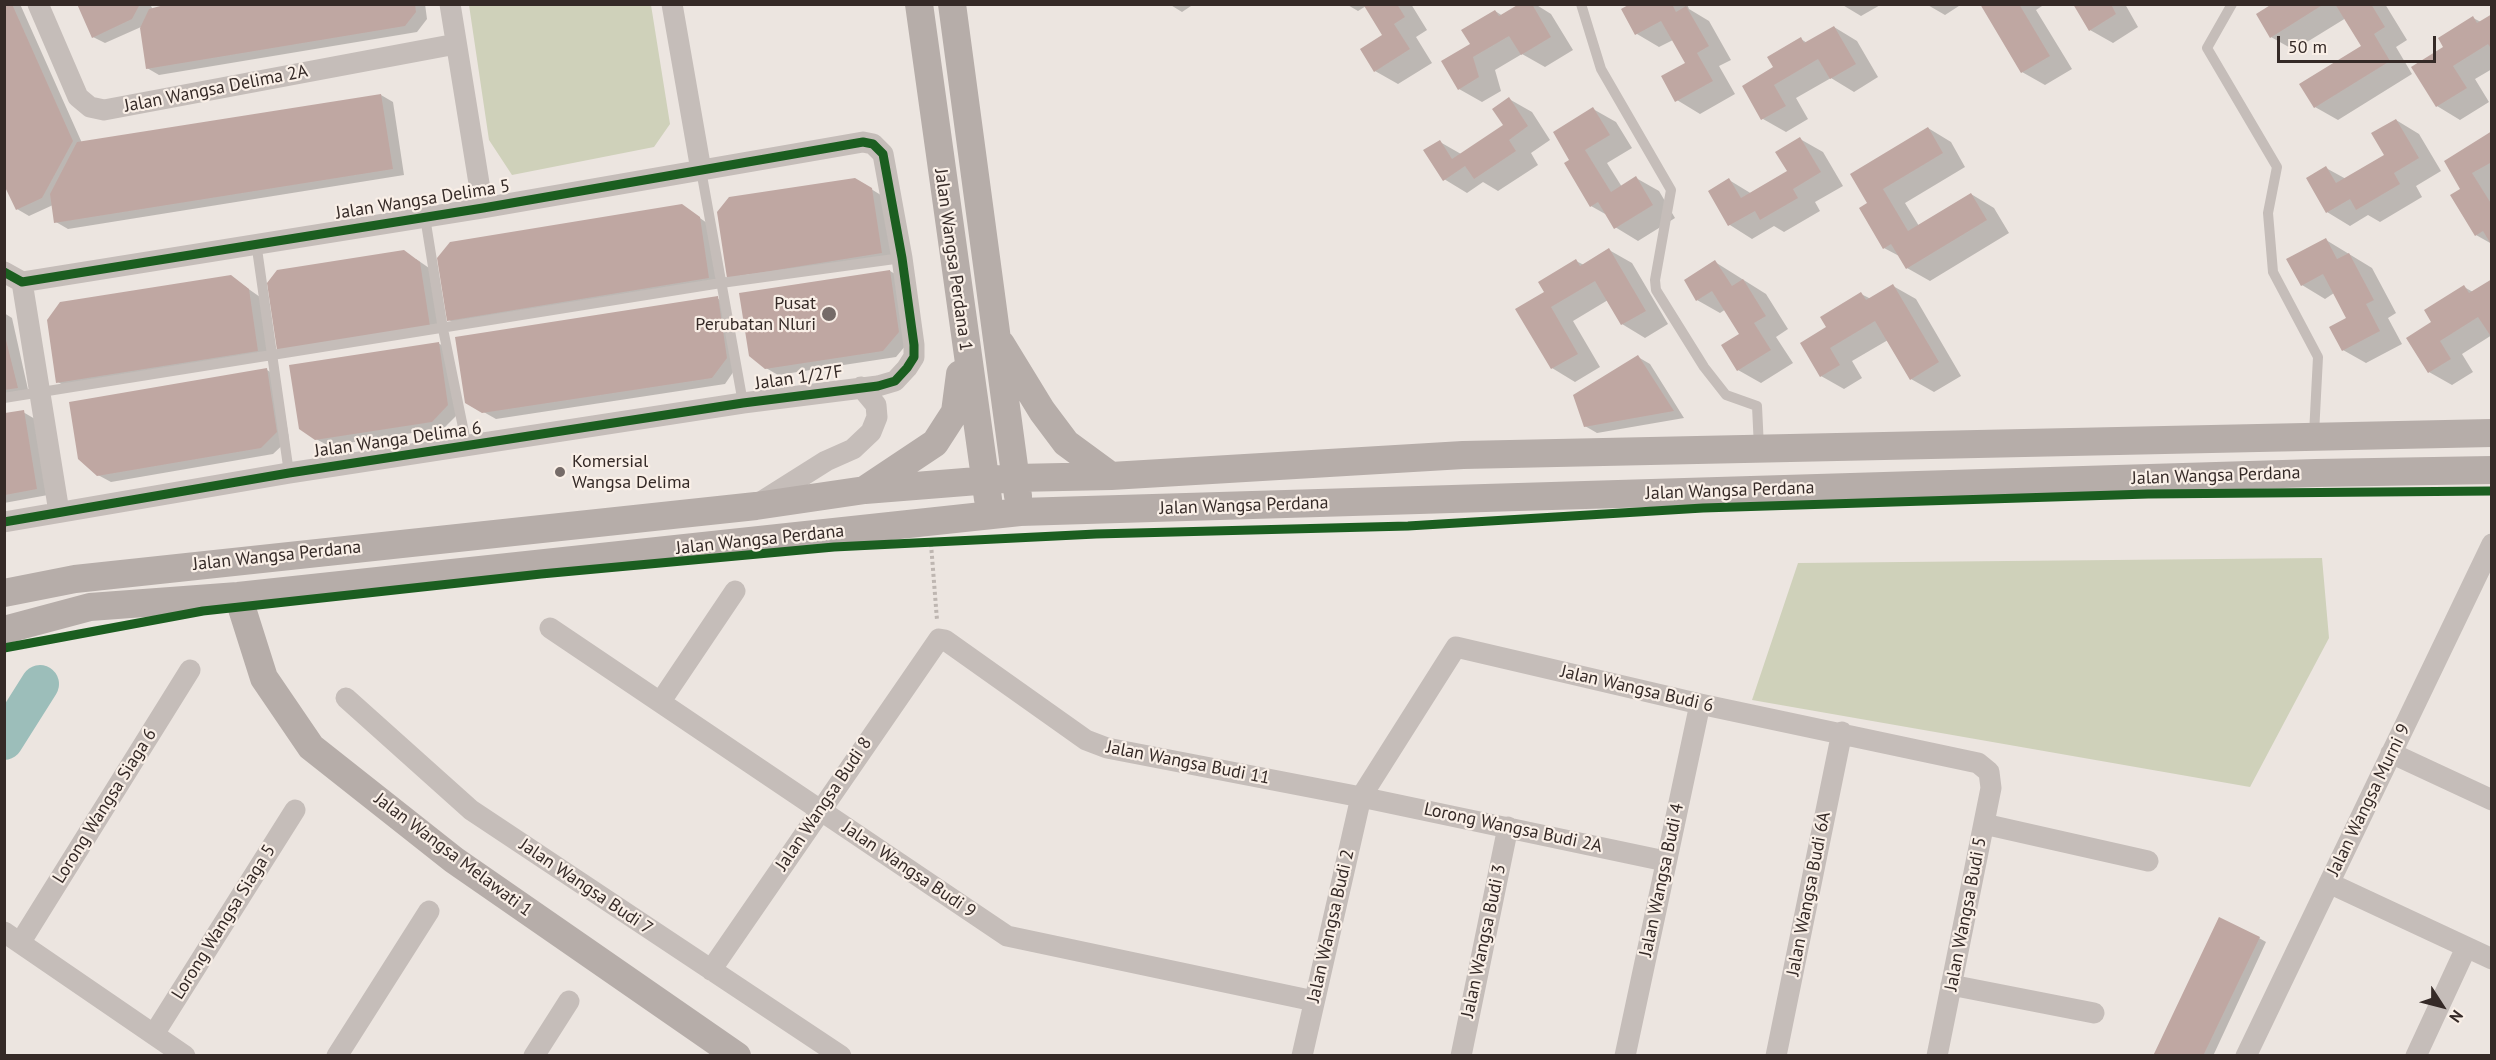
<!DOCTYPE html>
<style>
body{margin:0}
#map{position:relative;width:2496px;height:1060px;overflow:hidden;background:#ece5e0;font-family:"PT Sans",sans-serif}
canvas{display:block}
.frame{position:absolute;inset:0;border:6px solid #352a27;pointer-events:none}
.north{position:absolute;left:2412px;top:976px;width:60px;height:60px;-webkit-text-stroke:4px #f9efe7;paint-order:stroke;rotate:126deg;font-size:16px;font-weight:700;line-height:24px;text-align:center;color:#352a27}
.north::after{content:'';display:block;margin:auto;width:21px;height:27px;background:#352a27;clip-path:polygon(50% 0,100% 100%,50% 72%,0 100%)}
.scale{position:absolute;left:2277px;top:36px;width:159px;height:27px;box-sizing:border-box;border:3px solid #352a27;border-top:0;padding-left:8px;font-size:18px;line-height:21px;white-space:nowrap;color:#352a27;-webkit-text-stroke:4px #f9efe7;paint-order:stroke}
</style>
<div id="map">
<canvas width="2496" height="1060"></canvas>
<div class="frame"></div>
<div class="north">N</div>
<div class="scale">50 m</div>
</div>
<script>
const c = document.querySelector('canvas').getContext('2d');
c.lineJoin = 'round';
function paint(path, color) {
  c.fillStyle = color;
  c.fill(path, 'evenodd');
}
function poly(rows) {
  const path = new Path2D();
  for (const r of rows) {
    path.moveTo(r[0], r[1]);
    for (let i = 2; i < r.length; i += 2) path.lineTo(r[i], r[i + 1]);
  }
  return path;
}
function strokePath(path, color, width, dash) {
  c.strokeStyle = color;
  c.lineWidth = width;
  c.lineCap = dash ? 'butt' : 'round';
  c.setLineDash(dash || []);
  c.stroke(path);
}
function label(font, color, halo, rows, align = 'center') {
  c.font = font + ' "PT Sans",sans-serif';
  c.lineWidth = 4.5;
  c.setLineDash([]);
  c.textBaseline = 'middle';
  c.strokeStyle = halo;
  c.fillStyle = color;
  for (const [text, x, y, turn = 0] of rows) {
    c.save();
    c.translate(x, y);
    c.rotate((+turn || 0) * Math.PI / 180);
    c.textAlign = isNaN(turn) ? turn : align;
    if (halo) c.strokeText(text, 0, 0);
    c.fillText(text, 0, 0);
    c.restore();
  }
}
paint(poly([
 [469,5,651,5,670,124,654,147,512,175,489,140],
 [2322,558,2329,638,2250,787,1752,700,1798,563]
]), '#cfd1ba');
paint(poly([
 [4,4,20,4,82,143,381,95,393,102,404,175,68,229,56,222,53,205,29,216,17,209],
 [78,4,150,4,153,10,169,4,425,4,427,19,417,32,159,75,147,68,141,27,105,43,93,37],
 [1169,4,1194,4,1182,12],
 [1346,4,1411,4,1427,30,1416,37,1432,63,1398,84,1375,71,1384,36,1366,6,1358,11],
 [1522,4,1535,4,1551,14,1573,50,1545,67,1522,54,1495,70,1501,91,1482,102,1459,89,1472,45,1495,11,1503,16],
 [1633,4,1687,4,1689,9,1709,21,1731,60,1719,66,1735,94,1700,114,1677,100,1687,64,1673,40,1659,47,1637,34,1623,10],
 [1841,4,1882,4,1861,16],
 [1926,4,1962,4,1945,15],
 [1982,4,2045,4,2036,10,2072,69,2045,85,2022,72],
 [2075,4,2125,4,2138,27,2113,43,2090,30],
 [2275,4,2385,4,2407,40,2396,47,2412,74,2338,120,2315,107,2363,47,2346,18,2294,50,2271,37],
 [2492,16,2492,69,2475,79,2489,102,2460,120,2437,106,2445,47,2473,18,2481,22],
 [1834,27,1857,41,1878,77,1854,92,1831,78,1796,98,1808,119,1786,132,1763,119,1775,68,1801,39,1807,43],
 [1509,99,1532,112,1550,140,1531,153,1538,165,1498,191,1483,182,1467,193,1444,179,1440,142,1461,154,1505,125],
 [1593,109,1616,122,1632,148,1607,163,1622,187,1636,178,1659,191,1675,218,1638,241,1615,227,1607,215,1591,206,1571,160],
 [2396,120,2419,134,2441,171,2416,186,2422,197,2380,222,2368,215,2350,226,2327,212,2308,179,2326,168,2346,179,2386,155],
 [1928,128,1951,142,1965,167,1905,203,1919,226,1971,194,1994,208,2009,233,1930,281,1907,268,1901,257,1884,248,1869,204],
 [2492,133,2492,244,2476,235,2462,189],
 [1800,139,1823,152,1843,186,1815,202,1820,211,1784,232,1774,226,1752,239,1730,225,1710,192,1729,180,1752,194,1789,172],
 [855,179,884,197,893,260,740,284],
 [682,205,711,226,720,284,461,327,449,320],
 [2326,240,2372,268,2396,313,2388,318,2402,344,2366,363,2343,350,2348,319,2334,293,2325,299,2302,285],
 [1609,250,1632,263,1668,324,1645,338,1622,324,1608,300,1573,321,1600,367,1575,382,1552,368,1517,309,1546,293,1576,261,1584,265],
 [416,259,432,270,441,332,290,356],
 [1715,262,1766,294,1788,329,1776,337,1793,363,1761,383,1738,370,1741,334,1726,309,1720,313,1697,300],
 [890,271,902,278,911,339,896,357,778,375,766,368],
 [230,276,260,297,270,358,70,389,58,382],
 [1893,286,1916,299,1961,376,1934,392,1911,379,1888,340,1852,361,1862,378,1844,389,1821,376,1828,327,1861,294,1871,299],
 [2464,287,2473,292,2492,335,2462,354,2473,372,2452,385,2429,372,2433,323],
 [717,298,729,305,738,365,725,384,496,419,466,402],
 [4,313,12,318,29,394,4,398],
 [438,343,450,350,460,412,444,428,329,446,316,439],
 [1638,357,1650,364,1684,418,1597,433,1585,426],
 [267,370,279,377,289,439,273,454,111,482,98,475],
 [23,412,35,419,48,495,4,503,4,415],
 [2259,938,2266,942,2213,1056,2154,1056]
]), '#0003');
strokePath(poly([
 [4,741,40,684]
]), '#9cbeba', 38);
paint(poly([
 [4,4,12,4,73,141,42,198,16,210,4,185],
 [77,4,140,4,132,19,92,38],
 [168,4,415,4,416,12,405,26,146,69,140,28,149,9],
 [1363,4,1397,4,1405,17,1394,24,1410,49,1374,72,1360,49,1382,35],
 [1519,4,1532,4,1551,37,1521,55,1509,36,1473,57,1479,77,1458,90,1441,61,1470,44,1461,30,1495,10,1499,16],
 [1630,4,1672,4,1676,12,1686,6,1709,46,1697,53,1713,81,1675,102,1661,76,1685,63,1661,21,1635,35,1621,9],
 [1980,4,2019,4,2050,56,2021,73],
 [2073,4,2111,4,2116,14,2089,31],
 [2272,4,2324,4,2270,38,2256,14],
 [2335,4,2371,4,2385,27,2374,34,2390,61,2314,108,2299,84,2361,46],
 [2492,14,2492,50,2488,44,2453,66,2467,88,2436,107,2411,67,2443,47,2438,38,2473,16,2477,23],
 [1834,26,1856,64,1830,79,1818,59,1774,85,1786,106,1761,120,1742,86,1773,67,1767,57,1801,37,1804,43],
 [381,94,393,169,54,223,50,194,77,142],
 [1509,97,1528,126,1509,140,1516,151,1474,179,1465,166,1443,181,1423,150,1440,140,1452,159,1503,125,1492,109],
 [1593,107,1610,135,1585,150,1611,192,1636,176,1653,205,1614,229,1598,202,1590,207,1564,163,1569,160,1553,132],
 [2396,119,2419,158,2394,173,2400,184,2356,210,2350,199,2326,213,2306,178,2326,166,2336,183,2384,155,2371,133],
 [1928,127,1943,153,1883,189,1908,231,1971,193,1987,220,1906,269,1891,244,1883,249,1859,208,1867,203,1850,174],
 [2492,131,2492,162,2472,173,2492,205,2492,246,2483,231,2475,236,2450,195,2460,189,2444,161],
 [1800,137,1821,172,1793,189,1798,198,1760,220,1755,211,1728,226,1708,191,1729,178,1741,198,1787,171,1775,152],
 [855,178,872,188,882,253,727,278,717,212,729,197],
 [682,204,700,217,709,278,447,321,437,258,450,242],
 [2326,238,2337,259,2349,253,2374,300,2366,304,2380,331,2342,351,2329,327,2346,318,2323,274,2301,286,2286,259],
 [1609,248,1646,311,1621,325,1595,281,1551,307,1578,354,1551,369,1515,309,1544,292,1538,282,1576,259,1580,266],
 [404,250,420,262,430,326,277,350,267,283,277,270],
 [1715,260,1732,286,1743,279,1766,316,1754,323,1771,350,1737,371,1721,345,1739,334,1712,291,1696,301,1684,280],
 [890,270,899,332,883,351,765,369,749,356,739,293],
 [231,275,249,289,258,351,56,383,47,320,60,302],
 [2492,279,2492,338,2478,317,2440,341,2451,359,2428,373,2406,338,2431,322,2424,310,2464,285,2469,293],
 [1893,284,1939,362,1910,380,1875,321,1830,348,1840,365,1820,377,1800,343,1826,327,1820,317,1861,292,1866,300],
 [718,296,727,358,712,378,482,413,465,403,455,337],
 [4,332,18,388,4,390],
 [439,342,448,405,432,422,315,440,299,429,289,365],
 [1638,355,1674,411,1584,427,1573,395],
 [267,368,277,432,261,448,97,476,78,459,69,402],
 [24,410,37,489,5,495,5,413],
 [2219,917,2260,937,2203,1056,2153,1056]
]), '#bfa7a2');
strokePath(poly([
 [931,544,937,620]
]), '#beb6b1', 4, [3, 3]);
strokePath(poly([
 [1581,4,1601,69,1671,190,1655,280,1656,290,1704,367,1726,395,1757,406,1759,448],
 [2232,4,2207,48,2277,167,2268,213,2273,272,2318,357,2314,434],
 [701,170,743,403],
 [425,217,443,329,467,447],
 [256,242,289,473],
 [4,398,721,283,902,258]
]), '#c5bdb9', 10);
strokePath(poly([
 [38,4,78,97,90,107,104,110,456,44],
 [450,4,483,208],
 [672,4,701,170],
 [4,272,22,282,483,208,863,142,873,144,883,154,902,258,914,345,914,357,907,368,895,381,878,386,743,403,289,473,4,522],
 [22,282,59,512],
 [761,502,826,461,853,449,871,432,877,417,876,405,861,387],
 [550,628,1007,936,1314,1001],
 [346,698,471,810,841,1056],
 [661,701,735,591],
 [2391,753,2492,800],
 [1984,824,2148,861],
 [2329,883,2492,959],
 [4,932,185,1056],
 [20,943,190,670],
 [711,970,939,639,945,640,1086,740,1107,748,1361,797,1665,861],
 [1951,985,2094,1013],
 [154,1034,295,810],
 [337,1056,429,911],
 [534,1056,569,1001],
 [1302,1056,1361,797,1456,647,1700,704,1978,763,1989,772,1991,788,1937,1056],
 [1461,1056,1508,827],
 [1625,1056,1700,704],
 [1776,1056,1842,732],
 [2246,1056,2492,544],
 [2416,1056,2466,948]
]), '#c5bdb9', 21);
strokePath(poly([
 [919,4,988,499],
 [952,4,1018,496],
 [1001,344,1042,411,1066,443,1111,476],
 [866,489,935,443,955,412,960,374],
 [4,593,75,579,756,506,865,490,1015,478,1111,476,1463,455,2492,433],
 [238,596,264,678,311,747,454,860,737,1056],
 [4,630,90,607,238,596,1020,512,2316,473,2492,470]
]), '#b6ada9', 28);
strokePath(poly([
 [4,272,22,282,483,208,863,142,873,144,883,154,902,258,914,345,914,357,907,368,895,381,878,386,743,403,289,473,4,522],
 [4,648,203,611,541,574,834,547,1096,534,1408,526,1703,508,2148,494,2492,491]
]), '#1b5e20', 9);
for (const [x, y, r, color] of [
 [829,314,8,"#756b68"],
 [560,472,6,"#756b68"]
]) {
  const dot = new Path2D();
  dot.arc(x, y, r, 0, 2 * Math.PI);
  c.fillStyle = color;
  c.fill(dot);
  strokePath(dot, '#f9efe7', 2);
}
label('18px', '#352a27', '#f9efe7', [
 ["Jalan Wangsa Delima 2A",216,89,-11],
 ["Jalan Wangsa Delima 5",423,200,-9],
 ["Jalan Wangsa Perdana 1",953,260,82],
 ["Jalan 1/27F",799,378,-8],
 ["Jalan Wanga Delima 6",398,440,-8],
 ["Jalan Wangsa Perdana",2216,476,-2],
 ["Jalan Wangsa Perdana",1730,491,-2],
 ["Jalan Wangsa Perdana",1244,506,-2],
 ["Jalan Wangsa Perdana",760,540,-6],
 ["Jalan Wangsa Perdana",277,556,-6],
 ["Jalan Wangsa Budi 6",1637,689,13],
 ["Jalan Wangsa Budi 11",1188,763,11],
 ["Jalan Wangsa Murni 9",2369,800,-64],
 ["Jalan Wangsa Budi 8",824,804,-56],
 ["Lorong Wangsa Siaga 6",105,806,-58],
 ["Lorong Wangsa Budi 2A",1513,828,12],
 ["Jalan Wangsa Melawati 1",453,855,37],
 ["Jalan Wangsa Budi 9",909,870,34],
 ["Jalan Wangsa Budi 4",1662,880,-78],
 ["Jalan Wangsa Budi 7",586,887,34],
 ["Jalan Wangsa Budi 6A",1809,894,-79],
 ["Jalan Wangsa Budi 5",1966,914,-79],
 ["Lorong Wangsa Siaga 5",224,922,-58],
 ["Jalan Wangsa Budi 2",1331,926,-77],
 ["Jalan Wangsa Budi 3",1484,941,-78]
]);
label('18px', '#352a27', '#f9efe7', [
 ["Pusat",816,304],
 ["Perubatan Nluri",816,325],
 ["Komersial",572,462,"left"],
 ["Wangsa Delima",572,483,"left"]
], 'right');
</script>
